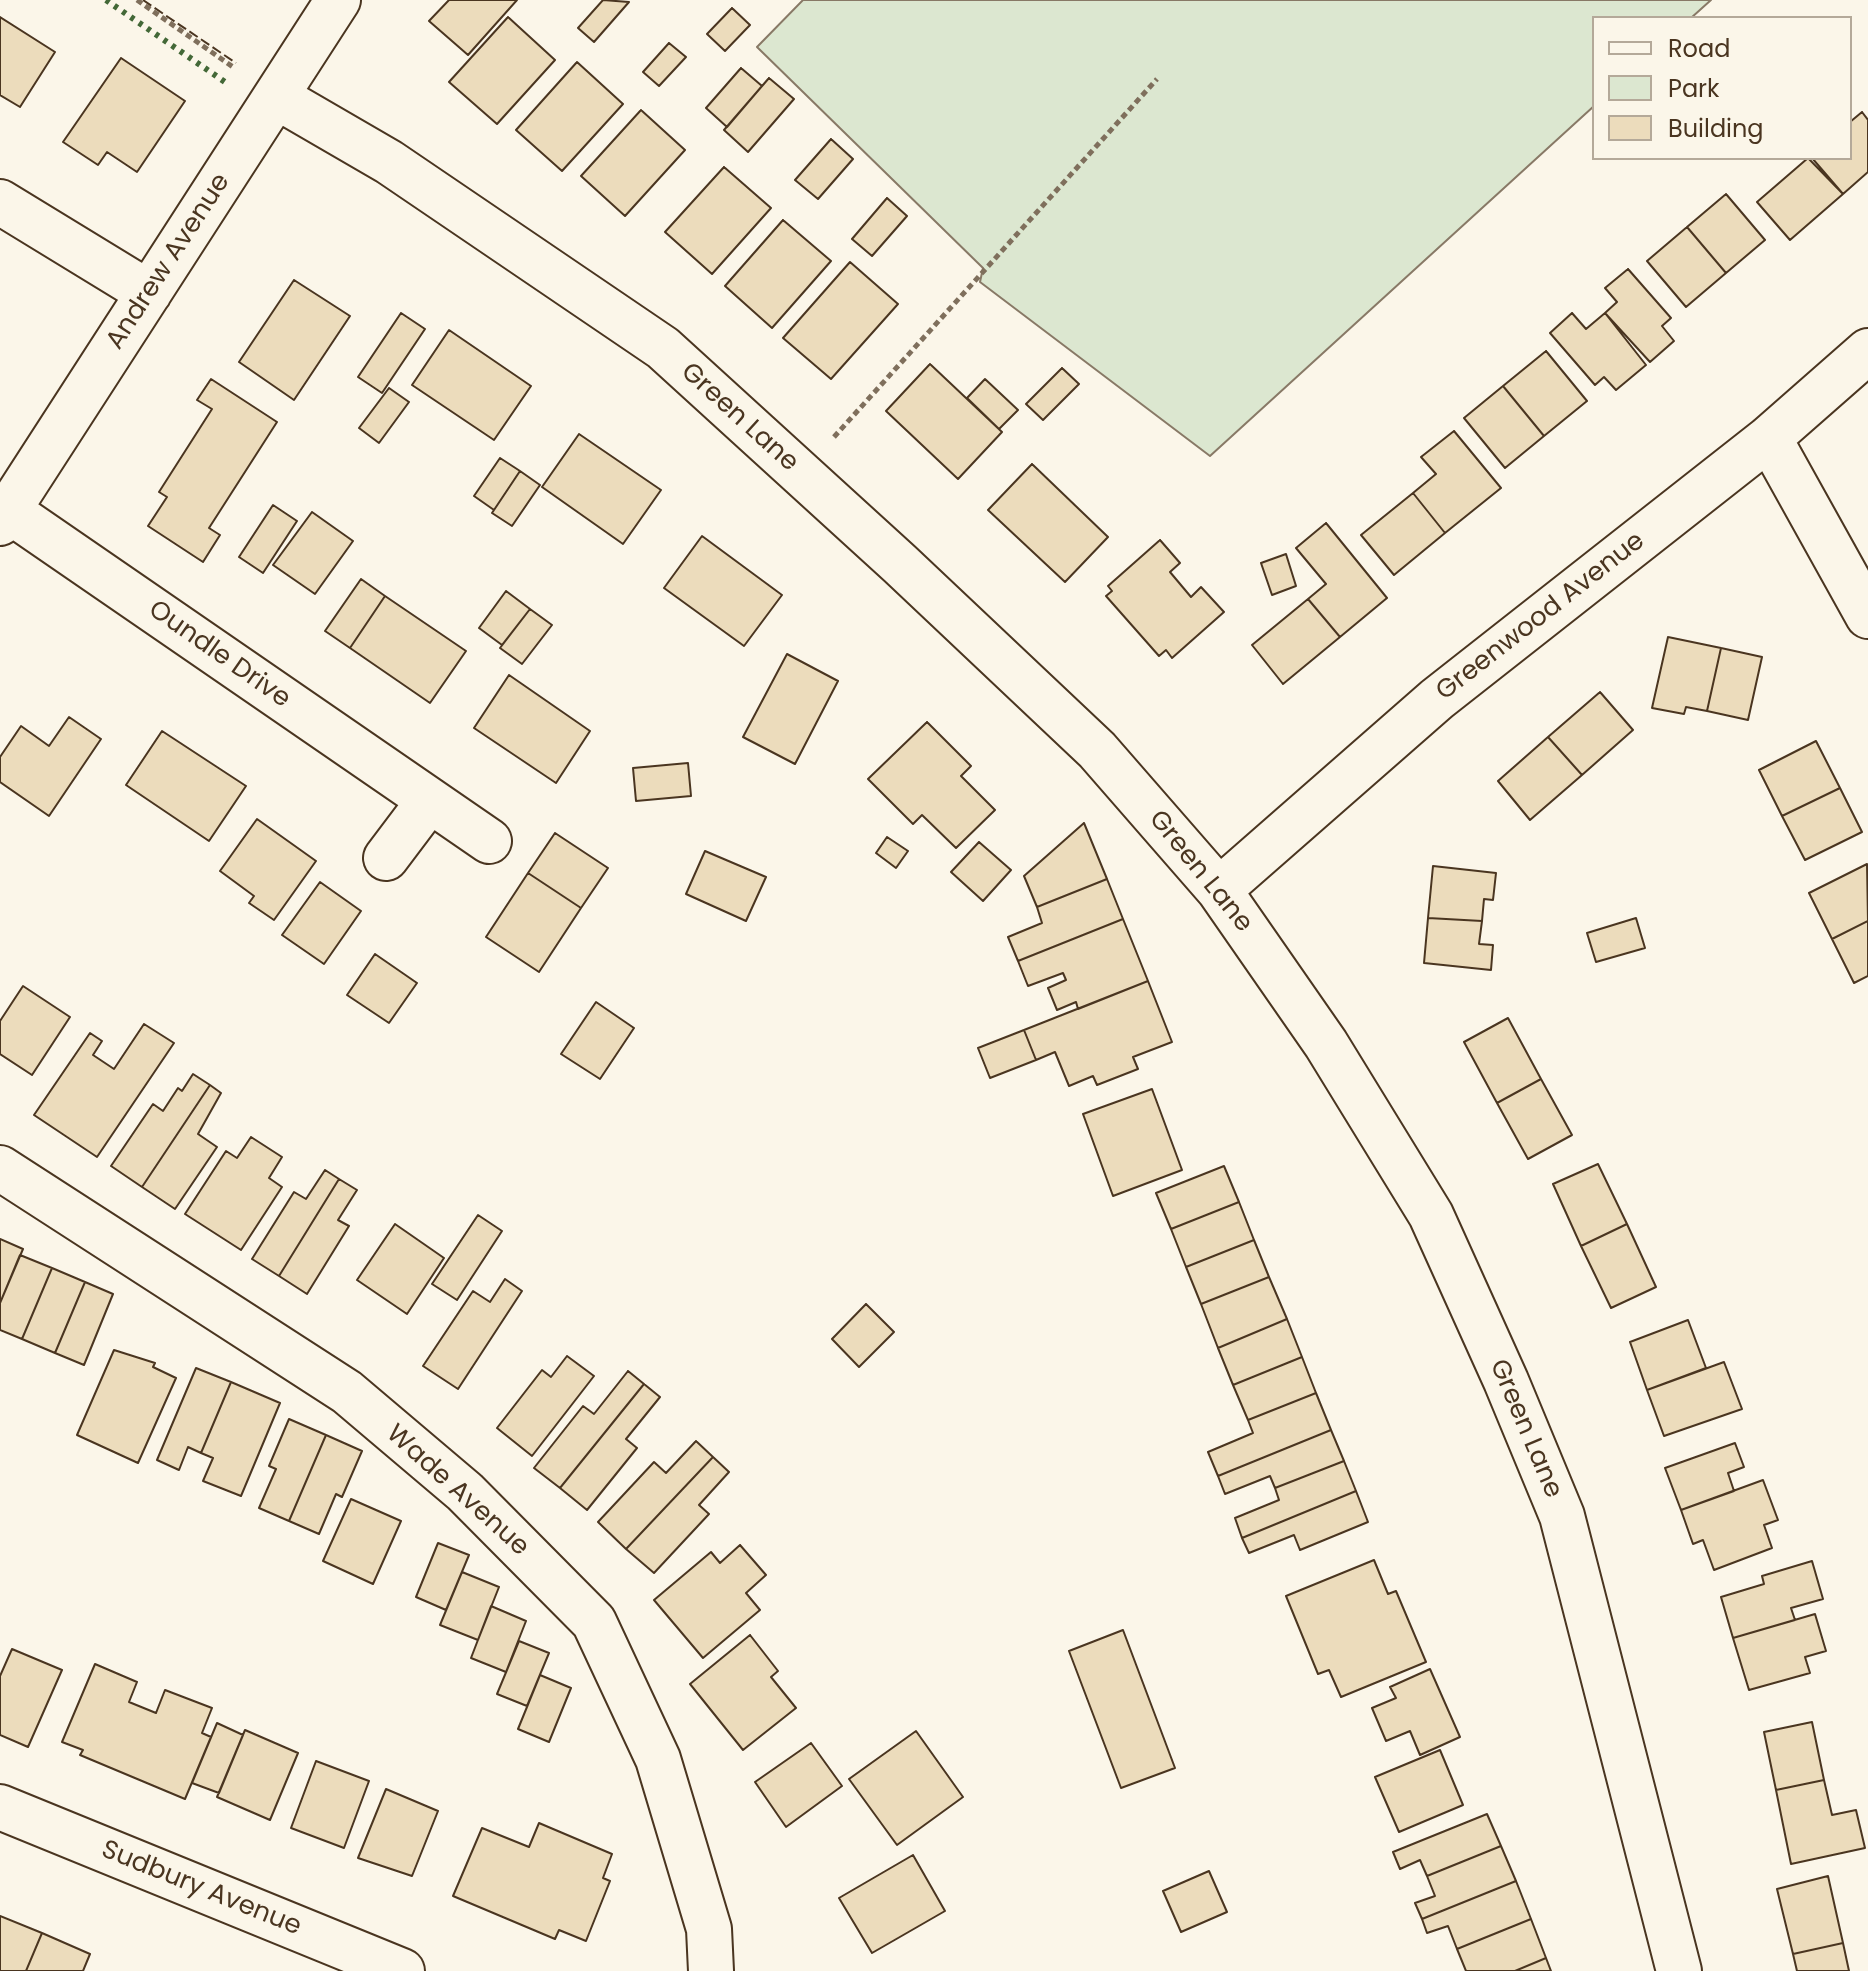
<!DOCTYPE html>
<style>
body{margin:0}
#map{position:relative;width:1868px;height:1971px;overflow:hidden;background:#fbf6e9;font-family:Poppins,sans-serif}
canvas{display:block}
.legend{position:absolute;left:1592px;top:16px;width:260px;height:144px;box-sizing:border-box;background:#fbf6e9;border:2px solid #b4a999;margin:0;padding:10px 14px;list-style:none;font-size:24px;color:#4a3520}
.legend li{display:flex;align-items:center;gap:16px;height:40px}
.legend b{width:40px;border:2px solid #b4a999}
</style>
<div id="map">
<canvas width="1868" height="1971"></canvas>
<ul class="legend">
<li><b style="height:10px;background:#fbf6e9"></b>Road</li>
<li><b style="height:22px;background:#dce7d0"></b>Park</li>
<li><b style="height:22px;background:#ecdcbc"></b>Building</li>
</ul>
</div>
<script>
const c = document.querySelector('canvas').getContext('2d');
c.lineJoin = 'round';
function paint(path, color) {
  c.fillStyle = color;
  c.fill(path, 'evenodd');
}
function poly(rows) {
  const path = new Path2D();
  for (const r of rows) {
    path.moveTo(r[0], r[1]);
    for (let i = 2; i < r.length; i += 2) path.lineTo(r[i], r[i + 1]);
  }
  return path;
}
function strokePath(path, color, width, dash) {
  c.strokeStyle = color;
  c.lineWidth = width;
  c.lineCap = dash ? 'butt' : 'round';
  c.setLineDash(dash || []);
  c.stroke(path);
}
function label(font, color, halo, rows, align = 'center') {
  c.font = font + ' Poppins,sans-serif';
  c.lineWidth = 6;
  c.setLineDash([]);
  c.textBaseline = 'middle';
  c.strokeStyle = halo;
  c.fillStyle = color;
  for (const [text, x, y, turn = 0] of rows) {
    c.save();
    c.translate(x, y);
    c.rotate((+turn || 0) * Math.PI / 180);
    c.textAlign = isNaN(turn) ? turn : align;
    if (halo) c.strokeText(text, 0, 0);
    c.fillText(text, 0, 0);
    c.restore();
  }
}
const green = poly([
 [803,0,1711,0,1691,18,1594,18,1594,106,1210,456,980,282,983,268,757,47,803,0]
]);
paint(green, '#dce7d0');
strokePath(green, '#887966', 2);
const building = poly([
 [449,0,517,0,468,55,429,21,449,0],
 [603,0,629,2,594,42,578,28,603,0],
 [732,8,750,25,725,51,707,34,732,8],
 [0,17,55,52,20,107,0,95,0,17],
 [508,17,555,60,497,124,449,82,508,17],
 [669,43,686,57,659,86,643,72,669,43],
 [121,58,185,101,137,172,107,152,98,165,63,142,121,58],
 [577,62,623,104,562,171,516,130,577,62],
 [741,68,762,86,727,127,706,108,741,68],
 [769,78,794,99,748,152,724,130,769,78],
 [641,110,685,150,625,216,581,176,641,110],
 [1862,112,1868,120,1868,172,1843,194,1812,158,1850,158,1850,122,1862,112],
 [831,139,853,159,818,199,795,180,831,139],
 [1808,158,1843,194,1790,240,1757,202,1808,158],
 [724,167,771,208,712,274,665,232,724,167],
 [1726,194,1765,240,1726,273,1687,227,1726,194],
 [887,198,907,216,872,256,852,239,887,198],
 [783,220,831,261,772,328,725,286,783,220],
 [1687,227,1726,273,1686,307,1647,261,1687,227],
 [850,262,898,304,831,379,783,338,850,262],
 [1628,269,1671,318,1662,326,1674,341,1650,362,1605,313,1617,302,1605,288,1628,269],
 [294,280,350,316,294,400,239,362,294,280],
 [401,313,425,329,382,393,358,377,401,313],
 [1572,313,1586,329,1605,313,1646,365,1616,390,1604,377,1595,385,1550,333,1572,313],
 [449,330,531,386,494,440,412,385,449,330],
 [1546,351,1587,401,1544,436,1503,386,1546,351],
 [930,364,1002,432,958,479,886,411,930,364],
 [1062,368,1079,384,1043,420,1026,404,1062,368],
 [211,379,277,422,209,528,220,535,203,562,148,526,167,497,159,492,212,409,197,400,211,379],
 [985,379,1018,410,999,429,967,398,985,379],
 [1503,386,1544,436,1505,468,1464,418,1503,386],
 [389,388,409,402,379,443,359,428,389,388],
 [1454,431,1501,488,1445,533,1413,493,1436,474,1421,457,1454,431],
 [579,434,661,490,623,544,542,487,579,434],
 [500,458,520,471,494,510,474,496,500,458],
 [1032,464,1108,537,1065,582,988,510,1032,464],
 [520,471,540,485,512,526,492,513,520,471],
 [1413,493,1445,533,1394,575,1361,535,1413,493],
 [273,505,297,521,263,573,239,557,273,505],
 [312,512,353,541,315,594,273,565,312,512],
 [1326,523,1387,598,1340,637,1308,599,1326,584,1296,548,1326,523],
 [702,536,782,595,744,646,664,588,702,536],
 [1160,540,1180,563,1170,572,1191,597,1201,587,1224,612,1172,658,1166,650,1159,656,1106,596,1112,591,1108,586,1160,540],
 [1286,554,1296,586,1272,595,1261,563,1286,554],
 [361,579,385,596,350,648,325,631,361,579],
 [506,591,530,609,502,645,479,628,506,591],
 [385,596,466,651,430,703,350,648,385,596],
 [1308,599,1340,637,1283,684,1252,645,1308,599],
 [530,609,552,625,522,664,500,648,530,609],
 [1668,637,1721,648,1707,711,1686,707,1684,714,1652,708,1668,637],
 [1721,648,1762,657,1748,720,1707,711,1721,648],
 [787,654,838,681,795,764,743,737,787,654],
 [509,675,590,731,556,783,474,728,509,675],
 [1600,692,1633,730,1582,775,1548,737,1600,692],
 [69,717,101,739,49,816,0,782,0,757,21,726,49,746,69,717],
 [927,722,971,766,961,776,995,810,956,848,922,815,913,824,868,779,927,722],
 [162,731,246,786,209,841,126,785,162,731],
 [1548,737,1582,775,1530,820,1498,781,1548,737],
 [1816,741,1840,788,1782,816,1759,770,1816,741],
 [688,763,691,796,636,801,633,768,688,763],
 [1840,788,1862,832,1805,860,1782,816,1840,788],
 [257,819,316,861,274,920,249,903,254,896,220,871,257,819],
 [1084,823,1107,879,1037,907,1024,876,1084,823],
 [555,833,608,868,581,908,528,873,555,833],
 [887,837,908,851,896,868,876,853,887,837],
 [979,842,1011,870,983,901,951,872,979,842],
 [705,851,766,877,746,921,686,894,705,851],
 [1867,864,1868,921,1832,939,1809,893,1867,864],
 [1433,866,1496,873,1493,900,1484,899,1482,921,1428,918,1433,866],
 [528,873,581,908,539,972,486,937,528,873],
 [1107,879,1123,919,1018,961,1008,937,1042,923,1037,907,1107,879],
 [320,882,361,911,324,964,282,935,320,882],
 [1428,918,1482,921,1479,944,1493,945,1491,970,1424,963,1428,918],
 [1636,918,1645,948,1596,962,1587,933,1636,918],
 [1123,919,1148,981,1078,1009,1076,1002,1057,1010,1048,988,1066,980,1063,973,1028,986,1018,961,1123,919],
 [1868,921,1868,976,1854,983,1832,939,1868,921],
 [375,954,417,983,389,1023,347,995,375,954],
 [1148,981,1172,1042,1133,1057,1138,1069,1097,1085,1093,1076,1069,1086,1055,1052,1036,1060,1024,1030,1148,981],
 [23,986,70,1017,32,1075,0,1054,0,1021,23,986],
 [596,1002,634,1028,600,1079,561,1054,596,1002],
 [1508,1018,1541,1079,1497,1103,1464,1042,1508,1018],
 [144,1024,174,1043,97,1157,34,1115,90,1033,102,1041,93,1055,114,1069,144,1024],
 [1024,1030,1036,1060,990,1078,978,1048,1024,1030],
 [193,1074,210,1085,142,1187,111,1166,153,1104,163,1111,178,1088,182,1091,193,1074],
 [1541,1079,1572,1135,1528,1159,1497,1103,1541,1079],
 [210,1085,221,1093,198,1134,217,1147,175,1209,142,1187,210,1085],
 [1152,1089,1182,1170,1113,1196,1083,1114,1152,1089],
 [251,1137,282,1157,269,1178,282,1187,241,1250,185,1214,226,1151,237,1158,251,1137],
 [1598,1164,1627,1224,1581,1246,1553,1184,1598,1164],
 [1224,1166,1239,1202,1171,1229,1156,1193,1224,1166],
 [325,1170,339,1179,279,1276,252,1259,294,1192,306,1199,325,1170],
 [339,1179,357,1190,338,1220,349,1226,307,1294,279,1276,339,1179],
 [1239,1202,1254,1240,1186,1267,1171,1229,1239,1202],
 [478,1215,502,1231,457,1300,432,1284,478,1215],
 [395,1224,444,1258,407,1314,357,1280,395,1224],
 [1627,1224,1656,1287,1611,1308,1581,1246,1627,1224],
 [0,1239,23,1249,0,1303,0,1239],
 [1254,1240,1269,1277,1201,1304,1186,1267,1254,1240],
 [20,1255,52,1268,22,1339,0,1330,0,1303,20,1255],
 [52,1268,85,1282,55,1353,22,1339,52,1268],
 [1269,1277,1287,1319,1218,1348,1201,1304,1269,1277],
 [505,1279,522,1291,458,1389,423,1366,473,1291,490,1302,505,1279],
 [85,1282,113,1294,84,1365,55,1353,85,1282],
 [866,1304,894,1332,859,1367,832,1339,866,1304],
 [1287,1319,1302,1357,1233,1385,1218,1348,1287,1319],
 [1688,1320,1706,1368,1647,1390,1630,1342,1688,1320],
 [114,1350,155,1363,153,1367,176,1378,138,1463,77,1435,114,1350],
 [567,1356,594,1376,532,1456,497,1428,542,1370,551,1377,567,1356],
 [1302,1357,1316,1393,1248,1420,1233,1385,1302,1357],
 [1724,1362,1742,1409,1664,1436,1647,1390,1724,1362],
 [196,1368,231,1382,201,1453,188,1447,179,1470,157,1460,196,1368],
 [628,1371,644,1384,560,1488,534,1468,583,1406,594,1414,628,1371],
 [231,1382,280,1403,241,1496,203,1481,213,1458,201,1453,231,1382],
 [644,1384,660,1397,626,1439,637,1448,587,1510,560,1488,644,1384],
 [1316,1393,1331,1430,1218,1476,1208,1452,1253,1433,1248,1420,1316,1393],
 [289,1419,326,1435,289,1521,259,1508,276,1469,269,1466,289,1419],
 [1331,1430,1344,1461,1275,1488,1270,1476,1225,1494,1218,1476,1331,1430],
 [326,1435,362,1451,342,1497,336,1494,319,1534,289,1521,326,1435],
 [696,1441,713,1457,626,1549,598,1522,654,1462,666,1473,696,1441],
 [1735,1443,1744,1467,1728,1473,1734,1491,1681,1510,1665,1468,1735,1443],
 [713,1457,729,1472,699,1505,709,1514,654,1573,626,1549,713,1457],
 [1344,1461,1356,1491,1242,1538,1235,1518,1279,1500,1275,1488,1344,1461],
 [1763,1480,1778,1520,1764,1525,1772,1548,1714,1570,1703,1540,1693,1544,1681,1510,1763,1480],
 [1356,1491,1368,1522,1300,1550,1294,1535,1249,1553,1242,1538,1356,1491],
 [351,1499,401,1521,373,1584,323,1561,351,1499],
 [438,1543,469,1555,446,1610,416,1597,438,1543],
 [740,1545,766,1575,746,1593,760,1610,703,1658,654,1600,711,1552,720,1563,740,1545],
 [1374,1560,1388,1594,1396,1591,1426,1662,1341,1697,1329,1670,1318,1674,1286,1596,1374,1560],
 [1812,1561,1823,1599,1791,1608,1795,1620,1733,1638,1721,1597,1764,1584,1762,1576,1812,1561],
 [462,1572,499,1587,478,1640,440,1625,462,1572],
 [491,1606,526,1621,506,1672,471,1658,491,1606],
 [1815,1614,1826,1651,1805,1657,1810,1673,1749,1690,1733,1638,1815,1614],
 [1123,1630,1175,1768,1121,1788,1069,1651,1123,1630],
 [750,1635,778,1671,771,1677,796,1708,743,1750,690,1684,750,1635],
 [519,1641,549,1653,527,1706,497,1694,519,1641],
 [12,1649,62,1670,28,1747,0,1735,0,1676,12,1649],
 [95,1664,137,1682,129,1702,156,1713,165,1690,212,1708,202,1733,211,1737,185,1799,80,1755,83,1750,62,1742,95,1664],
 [1430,1669,1460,1737,1420,1755,1410,1731,1386,1741,1372,1708,1396,1698,1390,1687,1430,1669],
 [540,1675,571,1688,549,1742,518,1729,540,1675],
 [1812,1722,1824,1780,1776,1790,1764,1732,1812,1722],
 [217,1723,243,1735,219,1793,192,1783,217,1723],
 [245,1730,298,1753,270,1820,217,1797,245,1730],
 [916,1731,963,1797,897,1845,849,1779,916,1731],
 [811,1743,842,1786,786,1827,755,1782,811,1743],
 [1440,1750,1463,1805,1399,1832,1375,1777,1440,1750],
 [316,1761,369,1781,344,1848,291,1828,316,1761],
 [1824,1780,1832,1815,1856,1810,1865,1848,1791,1864,1776,1790,1824,1780],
 [386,1789,438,1811,412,1876,358,1858,386,1789],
 [1487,1814,1501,1846,1427,1876,1420,1860,1400,1869,1393,1852,1487,1814],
 [539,1823,612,1854,603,1878,610,1881,586,1941,559,1930,555,1939,453,1896,482,1828,529,1847,539,1823],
 [1501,1846,1516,1881,1422,1919,1415,1903,1435,1896,1427,1876,1501,1846],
 [913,1855,945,1911,872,1953,839,1898,913,1855],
 [1209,1871,1227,1912,1181,1932,1163,1891,1209,1871],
 [1828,1876,1843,1943,1793,1954,1777,1889,1828,1876],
 [1516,1881,1531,1919,1457,1949,1448,1926,1427,1933,1422,1919,1516,1881],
 [0,1916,42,1933,26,1971,0,1971,0,1916],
 [1531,1919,1546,1958,1515,1971,1466,1971,1457,1949,1531,1919],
 [42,1933,90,1954,83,1971,26,1971,42,1933],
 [1843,1943,1849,1971,1797,1971,1793,1954,1843,1943],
 [1546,1958,1551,1971,1515,1971,1546,1958]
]);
paint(building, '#ecdcbc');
strokePath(building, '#4a3520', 2);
const minor = poly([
 [277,97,389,162,663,348,900,564,1097,750,1219,890,1326,1044,1431,1215,1506,1381,1562,1516,1679,1971],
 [0,202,149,293],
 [1769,438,1868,616],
 [8,510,489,841],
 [0,523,338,0],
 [386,858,429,801],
 [1219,890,1437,699,1769,438,1868,351],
 [0,1168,347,1392,465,1492,594,1622,658,1759,709,1929,711,1971],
 [0,1807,402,1971]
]);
strokePath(minor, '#4a3520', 48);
strokePath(poly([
 [137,0,233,67],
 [834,437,1157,79]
]), '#7f6f5c', 5, [6, 4]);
strokePath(minor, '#fbf6e9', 44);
strokePath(poly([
 [106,0,225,82]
]), '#436837', 6, [4, 6]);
strokePath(poly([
 [143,0,236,63]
]), '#4a3520', 2, [10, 4]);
label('26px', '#4a3520', '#fbf6e9', [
 ["Andrew Avenue",169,262,-57],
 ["Green Lane",739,418,42],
 ["Greenwood Avenue",1541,617,-38],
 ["Oundle Drive",219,655,35],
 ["Green Lane",1200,872,51],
 ["Green Lane",1525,1429,67],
 ["Wade Avenue",457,1491,42],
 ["Sudbury Avenue",201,1889,22]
]);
</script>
